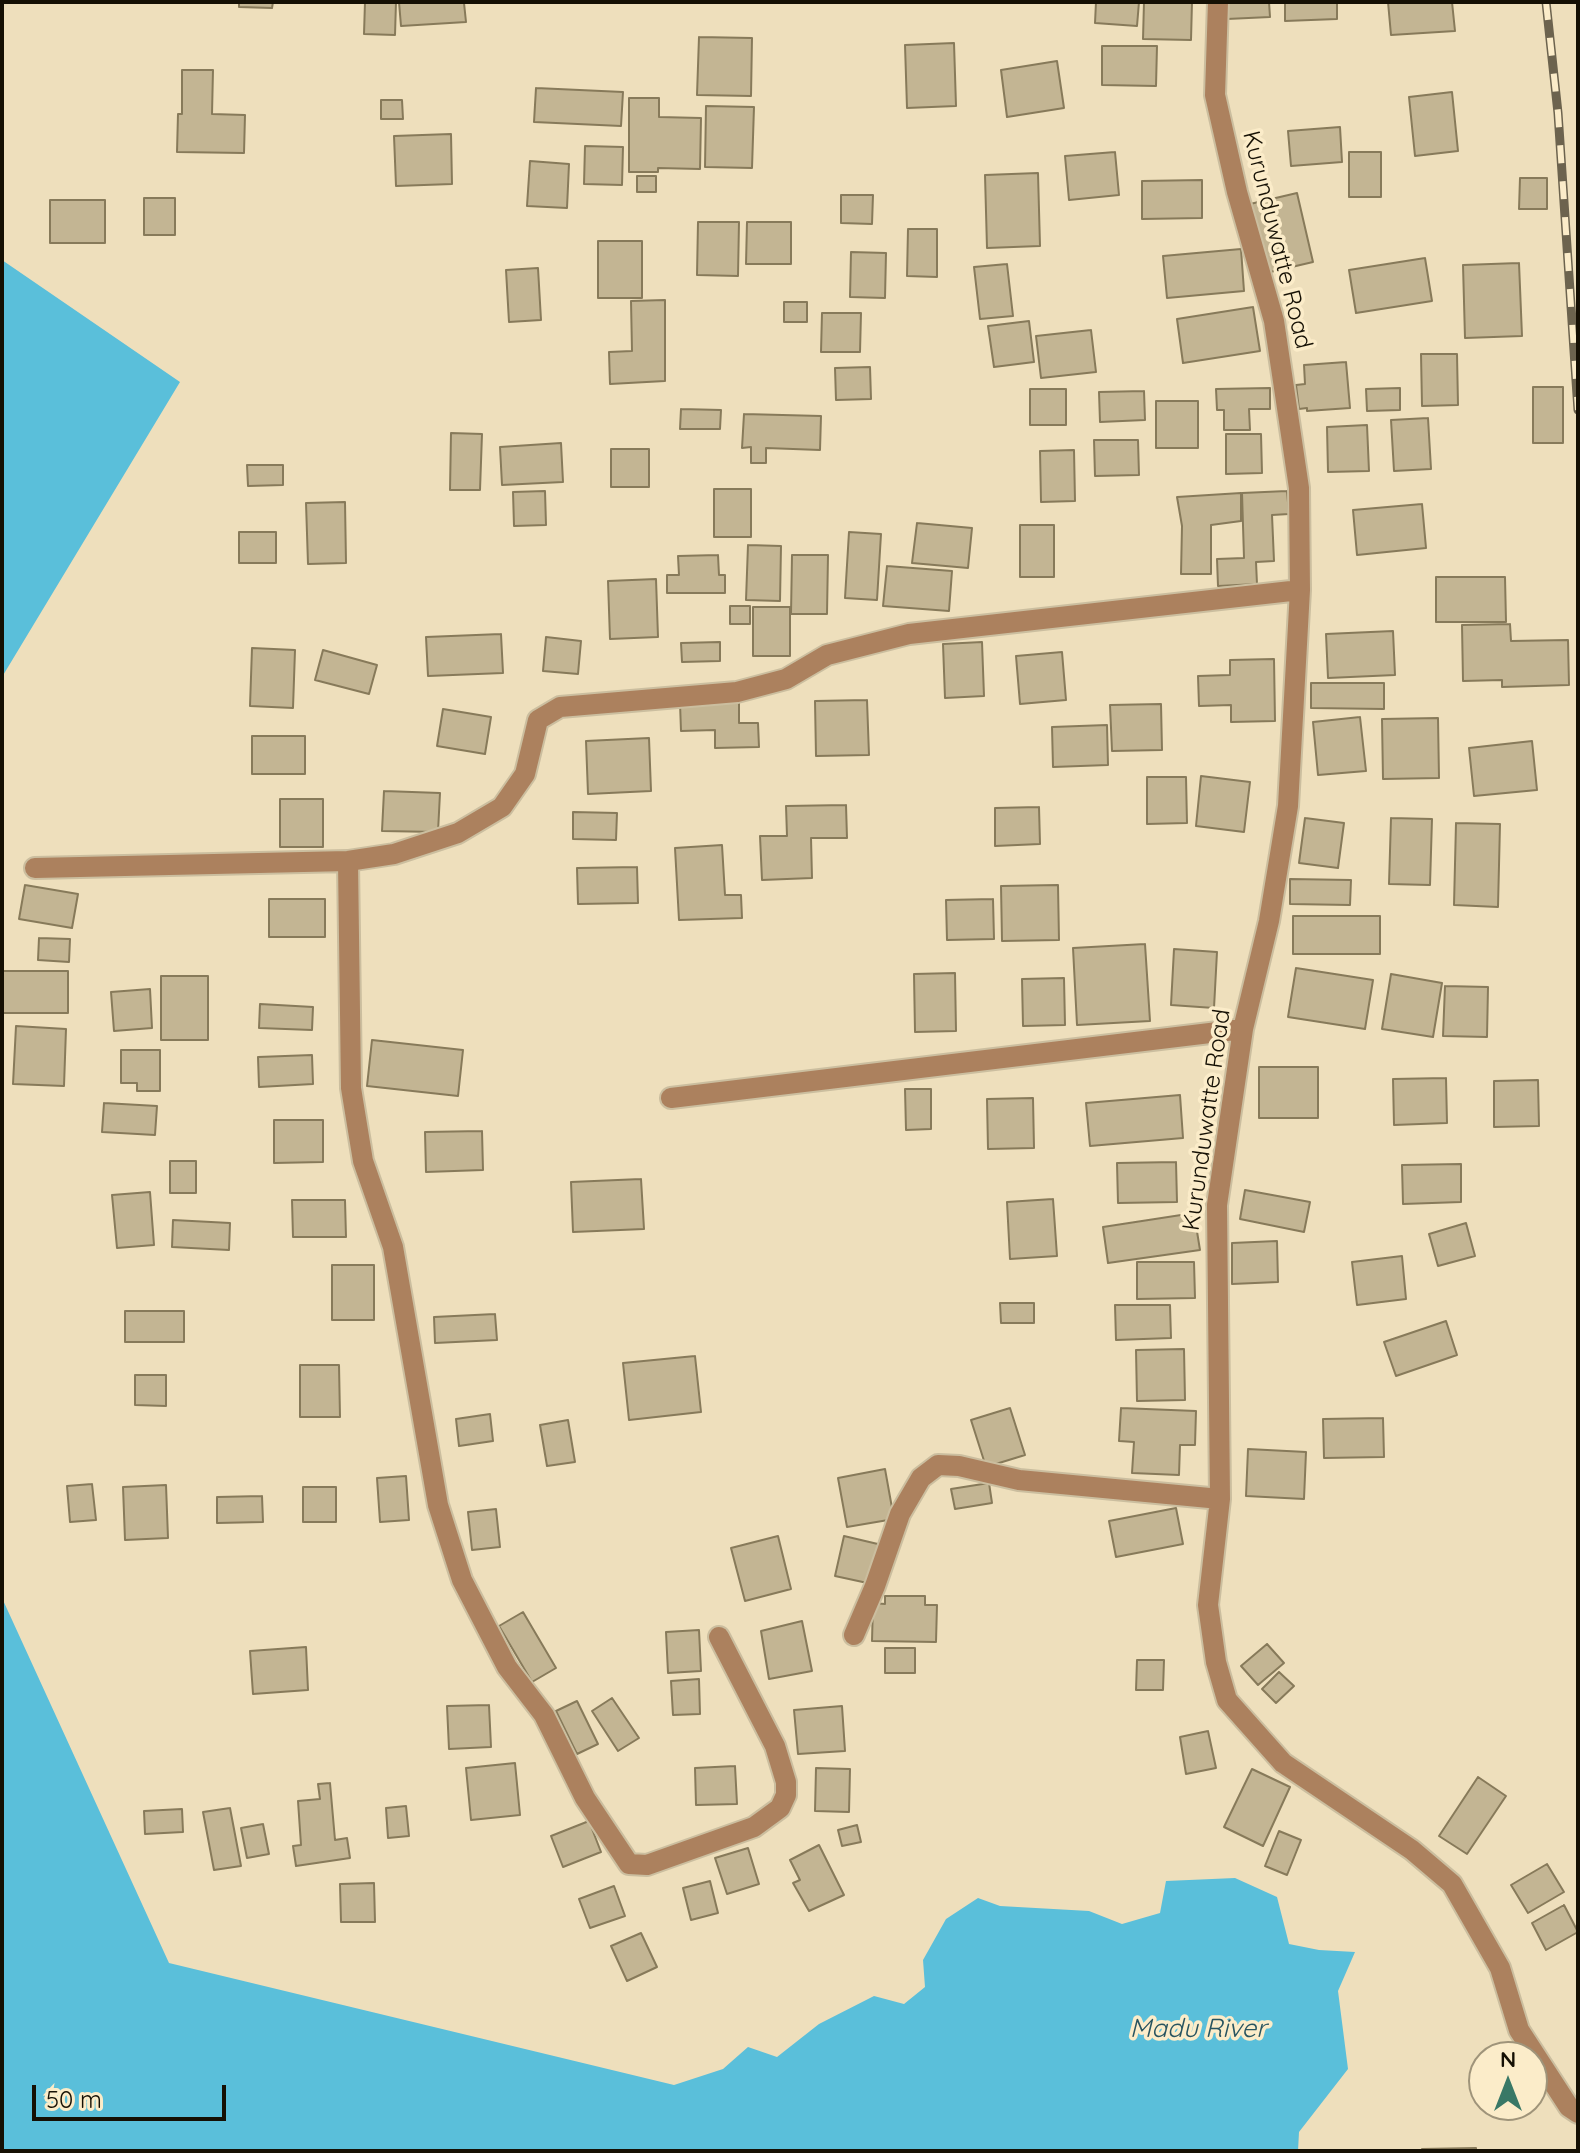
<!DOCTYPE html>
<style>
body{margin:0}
#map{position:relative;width:1580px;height:2153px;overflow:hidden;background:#eedfbc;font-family:Quicksand,sans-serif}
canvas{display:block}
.frame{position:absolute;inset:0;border:4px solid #151004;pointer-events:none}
.north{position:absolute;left:1468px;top:2041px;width:80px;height:80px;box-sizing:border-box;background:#fbecc9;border:2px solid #9f947a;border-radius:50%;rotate:0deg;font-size:22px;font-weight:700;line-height:32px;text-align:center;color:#151004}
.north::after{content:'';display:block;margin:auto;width:28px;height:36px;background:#397866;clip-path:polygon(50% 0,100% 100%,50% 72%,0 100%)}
.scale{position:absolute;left:32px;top:2085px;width:194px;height:36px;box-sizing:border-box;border:4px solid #151004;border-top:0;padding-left:10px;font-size:24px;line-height:28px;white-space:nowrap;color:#151004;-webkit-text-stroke:6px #fbecc9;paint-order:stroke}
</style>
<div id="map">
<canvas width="1580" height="2153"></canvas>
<div class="frame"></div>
<div class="north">N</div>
<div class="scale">50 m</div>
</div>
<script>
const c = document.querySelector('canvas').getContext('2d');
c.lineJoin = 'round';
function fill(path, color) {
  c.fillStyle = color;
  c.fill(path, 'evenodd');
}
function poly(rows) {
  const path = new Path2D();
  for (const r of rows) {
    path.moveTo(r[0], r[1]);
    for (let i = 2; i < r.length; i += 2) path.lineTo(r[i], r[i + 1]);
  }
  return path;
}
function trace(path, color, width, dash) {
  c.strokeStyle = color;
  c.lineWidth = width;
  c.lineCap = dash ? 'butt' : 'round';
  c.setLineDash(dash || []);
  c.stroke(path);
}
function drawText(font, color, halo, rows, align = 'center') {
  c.font = font + ' Quicksand,sans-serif';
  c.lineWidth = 7;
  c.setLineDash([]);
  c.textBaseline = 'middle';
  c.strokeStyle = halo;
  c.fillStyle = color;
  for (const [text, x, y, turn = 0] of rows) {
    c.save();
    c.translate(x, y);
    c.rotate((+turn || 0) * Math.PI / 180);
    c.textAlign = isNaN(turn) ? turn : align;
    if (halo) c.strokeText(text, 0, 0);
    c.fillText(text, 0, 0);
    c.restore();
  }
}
const water = poly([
 [2,260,180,382,2,677],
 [2,1598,169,1963,674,2085,723,2069,748,2047,777,2057,819,2024,874,1996,904,2004,925,1987,923,1960,946,1919,978,1898,1000,1906,1089,1911,1122,1924,1160,1913,1166,1881,1235,1878,1277,1897,1289,1944,1319,1950,1355,1952,1338,1991,1348,2069,1299,2132,1298,2151,2,2151]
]);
const building = poly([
 [239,2,273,2,272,8,239,7,239,2],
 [365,2,396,2,395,35,364,34,365,2],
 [399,2,480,2,464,3,466,22,401,26,399,2],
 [1096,2,1139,2,1137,26,1095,23,1096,2],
 [1144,2,1192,2,1191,40,1143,39,1144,2],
 [1226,2,1269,2,1270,17,1227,19,1226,2],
 [1285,2,1337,2,1337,19,1285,21,1285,2],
 [1388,2,1452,2,1455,31,1391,35,1388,2],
 [699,37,752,38,751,96,697,95,699,37],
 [954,43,956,106,907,108,905,45,954,43],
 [1102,46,1157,46,1156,86,1102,85,1102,46],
 [1057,61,1064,108,1007,117,1001,70,1057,61],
 [182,70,213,70,212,114,245,115,244,153,177,152,178,114,182,114,182,70],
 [536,88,623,92,621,126,534,122,536,88],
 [1452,92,1458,151,1415,156,1409,97,1452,92],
 [629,98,659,98,659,117,701,118,700,169,658,168,658,172,629,172,629,98],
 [381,100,402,100,403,119,381,119,381,100],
 [706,106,754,107,752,168,705,167,706,106],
 [1340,127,1342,162,1291,166,1288,131,1340,127],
 [451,134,452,184,396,186,394,136,451,134],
 [585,146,623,147,622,185,584,184,585,146],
 [1115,152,1119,195,1069,200,1065,156,1115,152],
 [1349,152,1381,152,1381,197,1349,197,1349,152],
 [530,161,569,164,567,208,527,206,530,161],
 [1038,173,1040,246,987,248,985,175,1038,173],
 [637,176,656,176,656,192,637,192,637,176],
 [1520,178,1547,178,1547,209,1519,209,1520,178],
 [1202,180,1202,218,1142,219,1142,181,1202,180],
 [1297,193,1313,262,1266,273,1250,204,1297,193],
 [841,195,873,195,872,224,841,223,841,195],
 [144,198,175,198,175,235,144,235,144,198],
 [50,200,105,200,105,243,50,243,50,200],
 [698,222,739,222,738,276,697,275,698,222],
 [747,222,791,222,791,264,746,264,747,222],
 [908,229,937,229,937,277,907,276,908,229],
 [598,241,642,241,642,298,598,298,598,241],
 [1241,249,1244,291,1167,298,1163,256,1241,249],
 [851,252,886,253,885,298,850,297,851,252],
 [1425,258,1432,301,1356,313,1349,270,1425,258],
 [1519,263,1522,336,1465,338,1463,265,1519,263],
 [1007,264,1013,316,980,319,974,267,1007,264],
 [538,268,541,320,509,322,506,270,538,268],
 [665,300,665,381,610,384,609,352,632,351,631,301,665,300],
 [784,302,807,302,807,322,784,322,784,302],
 [1253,307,1260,351,1183,363,1177,319,1253,307],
 [822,313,861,313,860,352,821,352,822,313],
 [1029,321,1034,362,994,367,988,326,1029,321],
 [1091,330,1096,372,1041,378,1036,336,1091,330],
 [1421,354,1457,354,1458,405,1422,406,1421,354],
 [1346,362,1350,408,1307,411,1307,408,1299,409,1296,385,1305,384,1304,365,1346,362],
 [870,367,871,399,836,400,835,368,870,367],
 [1533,387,1563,387,1563,443,1533,443,1533,387],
 [1270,388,1270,409,1249,409,1250,430,1224,430,1224,410,1217,410,1216,389,1270,388],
 [1400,388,1400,410,1367,411,1366,389,1400,388],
 [1030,389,1066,389,1066,425,1030,425,1030,389],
 [1144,391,1145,420,1100,422,1099,392,1144,391],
 [1156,401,1198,401,1198,448,1156,448,1156,401],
 [681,409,721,410,720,429,680,429,681,409],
 [744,414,821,416,820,450,766,448,766,463,751,463,751,447,742,448,744,414],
 [1428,418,1431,469,1394,471,1391,420,1428,418],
 [1367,425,1369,471,1328,472,1327,427,1367,425],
 [451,433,482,434,480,490,450,490,451,433],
 [1226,434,1261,434,1262,473,1226,474,1226,434],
 [1094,440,1138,440,1139,475,1095,476,1094,440],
 [561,443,563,482,502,485,500,447,561,443],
 [611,449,649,449,649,487,611,487,611,449],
 [1074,450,1075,501,1041,502,1040,451,1074,450],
 [247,465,283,465,283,485,248,486,247,465],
 [714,489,751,489,751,537,714,537,714,489],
 [545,491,546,525,514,526,513,492,545,491],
 [1287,491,1289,514,1272,515,1274,561,1256,562,1257,584,1218,586,1217,559,1244,558,1242,493,1287,491],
 [1241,493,1241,521,1211,525,1211,574,1181,574,1182,526,1177,497,1241,493],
 [345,502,346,563,308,564,306,503,345,502],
 [1422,504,1426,548,1357,555,1353,510,1422,504],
 [917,523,972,528,968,568,912,563,917,523],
 [1020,525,1054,525,1054,577,1020,577,1020,525],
 [239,532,276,532,276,563,239,563,239,532],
 [849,532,881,534,877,600,845,598,849,532],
 [748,545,781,546,780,601,746,600,748,545],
 [718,555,719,575,725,575,725,593,667,593,667,575,679,575,678,556,718,555],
 [792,555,828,555,827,614,791,614,792,555],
 [887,566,952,571,949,611,883,606,887,566],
 [1436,577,1505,577,1506,622,1436,622,1436,577],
 [656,579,658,637,610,639,608,581,656,579],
 [730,606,750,606,750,624,730,624,730,606],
 [753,607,790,607,790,656,753,656,753,607],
 [1510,624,1511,641,1568,640,1569,685,1502,687,1502,680,1463,681,1462,625,1510,624],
 [1393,631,1395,675,1328,678,1326,634,1393,631],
 [501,634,503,673,428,676,426,637,501,634],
 [546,637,581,641,578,674,543,671,546,637],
 [720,642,720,661,682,662,681,643,720,642],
 [982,642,984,696,945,698,943,644,982,642],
 [252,648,295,650,293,708,250,706,252,648],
 [323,650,377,665,369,694,315,680,323,650],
 [1062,652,1066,700,1020,704,1016,656,1062,652],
 [1274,659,1275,721,1231,722,1231,705,1199,706,1198,676,1230,675,1230,660,1274,659],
 [1311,683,1384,683,1384,709,1311,708,1311,683],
 [867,700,869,755,816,756,815,701,867,700],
 [739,701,739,723,758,723,759,747,715,748,715,730,681,731,680,703,739,701],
 [1161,704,1162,750,1112,751,1110,705,1161,704],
 [443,709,491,717,485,754,437,746,443,709],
 [1360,717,1366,771,1318,775,1313,722,1360,717],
 [1438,718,1439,778,1383,779,1382,719,1438,718],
 [1107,725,1108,765,1053,767,1052,727,1107,725],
 [252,736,305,736,305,774,252,774,252,736],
 [649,738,651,791,588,794,586,741,649,738],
 [1532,741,1537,790,1474,796,1469,748,1532,741],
 [1201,776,1250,782,1244,832,1196,826,1201,776],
 [1147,777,1186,777,1187,823,1147,824,1147,777],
 [384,791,440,793,438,832,382,831,384,791],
 [280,799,323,799,323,847,280,847,280,799],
 [846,805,847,838,811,838,812,878,762,880,760,836,787,836,786,806,846,805],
 [1039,807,1040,844,995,846,995,808,1039,807],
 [573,812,617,813,616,840,573,839,573,812],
 [1305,818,1344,823,1338,868,1299,863,1305,818],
 [1391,818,1432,819,1430,885,1389,884,1391,818],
 [1456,823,1500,824,1498,907,1454,905,1456,823],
 [722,845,725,895,741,895,742,918,679,920,675,848,722,845],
 [637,867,638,903,578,904,577,868,637,867],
 [1290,879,1351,880,1350,905,1290,904,1290,879],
 [25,885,78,894,72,928,19,919,25,885],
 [1058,885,1059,940,1002,941,1001,886,1058,885],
 [269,899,325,899,325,937,269,937,269,899],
 [993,899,994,939,947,940,946,900,993,899],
 [1293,916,1380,916,1380,954,1293,954,1293,916],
 [39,938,70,939,69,962,38,960,39,938],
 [1145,944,1150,1021,1077,1025,1073,948,1145,944],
 [1174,949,1217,952,1214,1008,1171,1005,1174,949],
 [1296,968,1373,980,1365,1029,1288,1017,1296,968],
 [2,971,68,971,68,1013,2,1013,2,971],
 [955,973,956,1031,915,1032,914,974,955,973],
 [1391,974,1442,983,1433,1037,1382,1029,1391,974],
 [161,976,208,976,208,1040,161,1040,161,976],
 [1064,978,1065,1025,1023,1026,1022,979,1064,978],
 [1445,986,1488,987,1487,1037,1443,1036,1445,986],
 [150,989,152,1028,114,1031,111,992,150,989],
 [260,1004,313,1007,312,1030,259,1028,260,1004],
 [16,1026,66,1029,64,1086,13,1084,16,1026],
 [372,1040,463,1050,458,1096,367,1086,372,1040],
 [121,1050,160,1050,160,1091,137,1091,137,1083,121,1083,121,1050],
 [312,1055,313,1084,259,1087,258,1057,312,1055],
 [1259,1067,1318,1067,1318,1118,1259,1118,1259,1067],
 [1446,1078,1447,1123,1394,1125,1393,1079,1446,1078],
 [1538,1080,1539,1126,1494,1127,1494,1081,1538,1080],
 [905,1089,931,1089,931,1129,906,1130,905,1089],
 [1180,1095,1183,1138,1090,1146,1086,1103,1180,1095],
 [1033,1098,1034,1148,988,1149,987,1099,1033,1098],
 [104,1103,157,1106,155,1135,102,1132,104,1103],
 [274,1120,323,1120,323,1162,274,1163,274,1120],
 [482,1131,483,1170,426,1172,425,1132,482,1131],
 [170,1161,196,1161,196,1193,170,1193,170,1161],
 [1176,1162,1177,1202,1118,1203,1117,1163,1176,1162],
 [1461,1164,1461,1202,1403,1204,1402,1165,1461,1164],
 [641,1179,644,1229,573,1232,571,1182,641,1179],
 [1245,1190,1310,1202,1304,1232,1240,1219,1245,1190],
 [150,1192,154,1245,117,1248,112,1195,150,1192],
 [1053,1199,1057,1256,1010,1259,1007,1202,1053,1199],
 [292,1200,345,1200,346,1237,293,1237,292,1200],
 [1194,1213,1200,1250,1108,1263,1103,1227,1194,1213],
 [173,1220,230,1223,229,1250,172,1247,173,1220],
 [1466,1223,1475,1256,1438,1266,1429,1234,1466,1223],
 [1277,1241,1278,1282,1232,1284,1232,1243,1277,1241],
 [1402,1256,1406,1299,1357,1305,1352,1262,1402,1256],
 [1137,1262,1194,1262,1195,1298,1137,1299,1137,1262],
 [332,1265,374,1265,374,1320,332,1320,332,1265],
 [1000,1303,1034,1303,1034,1323,1001,1323,1000,1303],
 [1115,1305,1170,1305,1171,1338,1116,1340,1115,1305],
 [125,1311,184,1311,184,1342,125,1342,125,1311],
 [495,1314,497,1340,435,1343,434,1317,495,1314],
 [1446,1321,1457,1355,1396,1376,1384,1342,1446,1321],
 [1184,1349,1185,1400,1137,1401,1136,1350,1184,1349],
 [695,1356,701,1412,629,1420,623,1363,695,1356],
 [300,1365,339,1365,340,1417,300,1417,300,1365],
 [135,1375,166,1375,166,1406,135,1405,135,1375],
 [1010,1408,1025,1455,986,1467,971,1420,1010,1408],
 [1121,1408,1196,1411,1195,1445,1180,1445,1179,1475,1132,1473,1134,1442,1119,1441,1121,1408],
 [490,1414,493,1441,459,1446,456,1419,490,1414],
 [1383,1418,1384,1457,1324,1458,1323,1419,1383,1418],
 [568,1420,575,1462,547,1466,540,1425,568,1420],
 [1248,1449,1306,1452,1304,1499,1246,1496,1248,1449],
 [885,1469,894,1519,847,1527,838,1478,885,1469],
 [406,1476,409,1520,380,1522,377,1478,406,1476],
 [989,1483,992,1503,955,1509,951,1489,989,1483],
 [92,1484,96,1520,70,1522,67,1486,92,1484],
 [166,1485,168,1538,125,1540,123,1487,166,1485],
 [303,1487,336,1487,336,1522,303,1522,303,1487],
 [262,1496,263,1522,217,1523,217,1497,262,1496],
 [1176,1508,1183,1544,1116,1557,1109,1521,1176,1508],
 [496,1509,500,1547,472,1550,468,1512,496,1509],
 [778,1536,791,1589,745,1601,731,1548,778,1536],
 [844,1536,882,1545,872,1584,835,1576,844,1536],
 [885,1596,925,1596,925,1605,937,1605,936,1642,872,1641,873,1603,885,1604,885,1596],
 [523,1612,556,1668,532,1682,499,1626,523,1612],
 [802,1621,812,1671,769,1679,761,1631,802,1621],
 [699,1630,701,1671,668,1673,666,1632,699,1630],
 [1267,1644,1284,1663,1258,1685,1241,1666,1267,1644],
 [306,1647,308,1690,253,1694,250,1651,306,1647],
 [885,1648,915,1648,915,1673,885,1673,885,1648],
 [1137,1660,1164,1660,1163,1690,1136,1690,1137,1660],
 [1279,1672,1294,1686,1276,1703,1262,1689,1279,1672],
 [699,1679,700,1714,673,1715,671,1681,699,1679],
 [612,1698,639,1738,618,1751,592,1711,612,1698],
 [577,1701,598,1744,577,1754,556,1711,577,1701],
 [489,1705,491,1747,449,1749,447,1706,489,1705],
 [842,1706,845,1751,798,1754,794,1710,842,1706],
 [1208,1731,1216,1768,1186,1774,1180,1737,1208,1731],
 [515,1763,520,1815,471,1820,466,1768,515,1763],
 [735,1766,737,1804,696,1805,695,1768,735,1766],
 [816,1768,850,1769,849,1812,815,1811,816,1768],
 [1252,1769,1290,1787,1263,1846,1224,1827,1252,1769],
 [1478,1777,1506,1796,1467,1854,1439,1836,1478,1777],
 [330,1783,335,1840,347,1838,350,1858,296,1866,293,1846,301,1845,298,1801,320,1799,318,1784,330,1783],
 [406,1806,409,1836,388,1838,386,1808,406,1806],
 [230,1808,241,1866,214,1870,203,1812,230,1808],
 [182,1809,183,1832,145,1834,144,1811,182,1809],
 [589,1821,601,1852,563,1867,551,1836,589,1821],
 [263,1824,269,1854,247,1858,241,1828,263,1824],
 [857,1825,861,1842,842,1846,838,1830,857,1825],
 [1279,1831,1301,1840,1287,1875,1265,1866,1279,1831],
 [819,1845,844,1895,809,1911,793,1883,800,1880,790,1860,819,1845],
 [748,1848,759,1884,727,1894,715,1858,748,1848],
 [1547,1864,1564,1892,1528,1913,1511,1885,1547,1864],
 [710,1881,718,1913,691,1920,683,1888,710,1881],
 [374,1883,375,1922,341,1922,340,1884,374,1883],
 [614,1886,625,1916,590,1928,579,1899,614,1886],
 [1564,1905,1578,1932,1546,1950,1532,1923,1564,1905],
 [641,1933,657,1967,627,1981,611,1946,641,1933],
 [1476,2148,1476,2151,1422,2151,1422,2149,1476,2148]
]);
const minor = poly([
 [1218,2,1215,95,1237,192,1274,321,1299,488,1300,590,1288,806,1269,921,1243,1029,1217,1205,1220,1499,1208,1605,1216,1662,1227,1700,1283,1763,1412,1850,1452,1884,1500,1968,1519,2030,1569,2107,1578,2113],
 [348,861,351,1088,363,1161,393,1247,438,1505,462,1580,507,1667,544,1715,585,1798,629,1864,647,1865,754,1827,780,1808,786,1795,786,1782,775,1746,719,1637],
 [35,868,348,861,394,854,458,833,502,807,525,774,538,720,560,707,737,692,786,679,827,655,909,634,1300,590],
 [671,1098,1243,1029],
 [854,1635,875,1586,900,1514,921,1478,938,1465,959,1466,1019,1480,1220,1499]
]);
const rail = poly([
 [1546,2,1558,113,1578,410]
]);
const streetNames = [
 ["Kurunduwatte Road",1277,240,76],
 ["Kurunduwatte Road",1207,1120,-82]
];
const waterNames = [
 ["Madu River",1198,2029]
];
fill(water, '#5abfda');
fill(building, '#c3b593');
trace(building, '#877a5a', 2);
trace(minor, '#cbbe9f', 24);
trace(minor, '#ac815e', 20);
trace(rail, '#6c634e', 9);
trace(rail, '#fbecc9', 6, [18]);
drawText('24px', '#151004', '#fbecc9', streetNames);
drawText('italic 26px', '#285460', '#fbecc9', waterNames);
</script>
